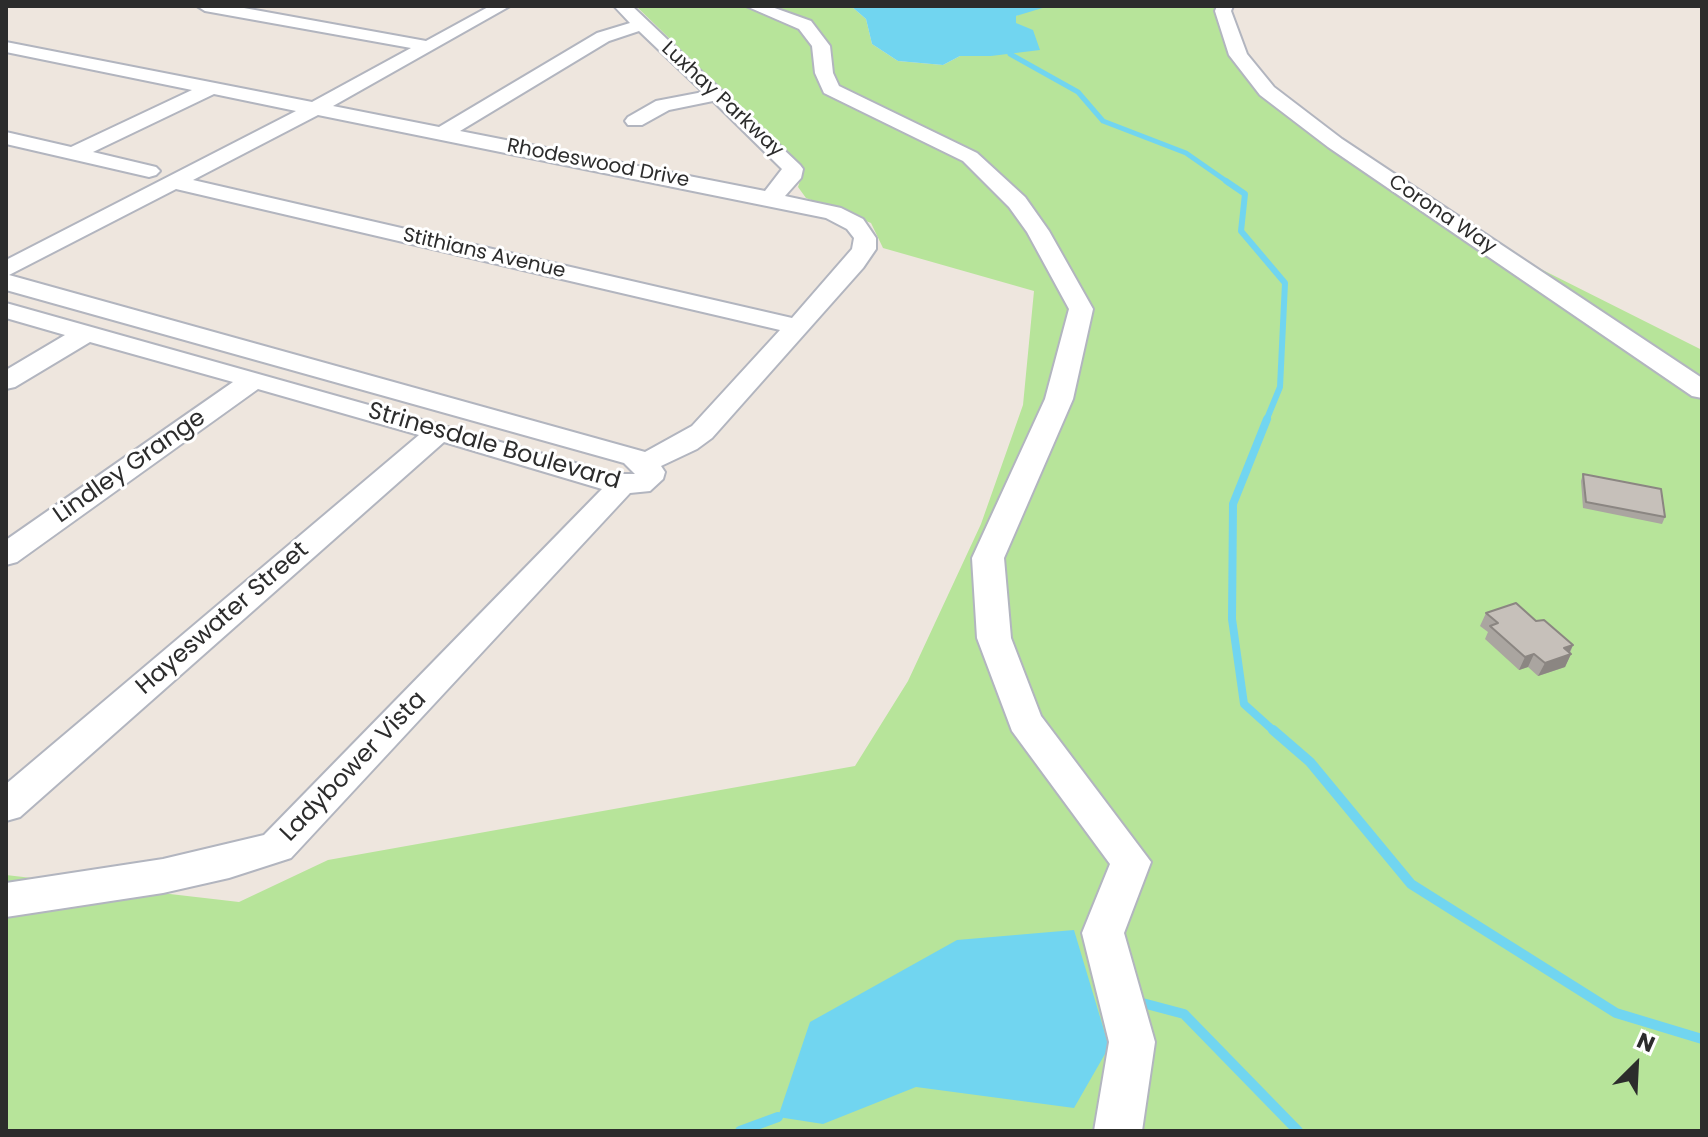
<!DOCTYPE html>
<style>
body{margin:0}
#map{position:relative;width:1708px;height:1137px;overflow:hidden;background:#eee6de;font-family:Poppins,sans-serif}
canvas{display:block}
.frame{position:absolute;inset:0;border:8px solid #2c2c2c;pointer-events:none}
.north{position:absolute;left:1596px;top:1025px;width:80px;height:80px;-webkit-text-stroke:6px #fff;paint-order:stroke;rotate:24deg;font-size:22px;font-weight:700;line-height:32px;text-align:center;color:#2c2c2c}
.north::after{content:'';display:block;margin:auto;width:28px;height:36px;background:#2c2c2c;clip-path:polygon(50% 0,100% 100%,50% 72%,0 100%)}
</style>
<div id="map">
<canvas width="1708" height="1137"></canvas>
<div class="frame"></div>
<div class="north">N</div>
</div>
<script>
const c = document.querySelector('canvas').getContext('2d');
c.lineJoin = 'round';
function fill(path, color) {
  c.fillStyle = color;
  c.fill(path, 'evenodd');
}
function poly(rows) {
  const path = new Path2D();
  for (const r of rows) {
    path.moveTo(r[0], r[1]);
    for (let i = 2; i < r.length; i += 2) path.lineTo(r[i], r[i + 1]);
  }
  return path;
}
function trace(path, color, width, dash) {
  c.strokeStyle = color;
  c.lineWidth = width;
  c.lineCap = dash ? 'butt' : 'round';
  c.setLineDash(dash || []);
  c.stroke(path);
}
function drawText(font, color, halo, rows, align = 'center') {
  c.font = font + ' Poppins,sans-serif';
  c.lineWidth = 6;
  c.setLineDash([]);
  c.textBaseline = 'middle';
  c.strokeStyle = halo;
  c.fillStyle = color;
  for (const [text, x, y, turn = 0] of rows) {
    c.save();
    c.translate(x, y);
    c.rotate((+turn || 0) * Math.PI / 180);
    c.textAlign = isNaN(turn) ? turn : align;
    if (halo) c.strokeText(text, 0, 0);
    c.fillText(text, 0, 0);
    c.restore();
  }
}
const green = poly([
 [636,6,851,6,866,19,872,44,898,61,943,65,960,56,991,56,1016,23,1016,16,1028,10,1049,6,1217,6,1215,10,1230,57,1266,96,1491,244,1702,350,1702,1131,6,1131,6,875,239,902,328,860,855,766,908,681,981,524,1023,405,1034,291,883,248,871,223,806,198,798,187,804,169]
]);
const water = poly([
 [851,6,1049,6,1016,16,1016,23,1033,30,1040,50,991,56,960,56,943,65,898,61,872,44,866,19],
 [1074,930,1109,1047,1074,1108,916,1087,823,1124,778,1117,810,1022,957,940]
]);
const streamFar3 = poly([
 [1010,54,1078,92,1103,121,1186,153,1229,183]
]);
const streamFar2 = poly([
 [1226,181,1245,194,1241,231,1285,283,1280,387,1266,421]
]);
const streamFar1 = poly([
 [1267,419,1233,504,1232,619,1244,704,1275,732]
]);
const stream = poly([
 [1273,730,1310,762,1411,884,1616,1013,1702,1039],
 [1135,1001,1184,1014,1298,1131],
 [740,1131,778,1117]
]);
const minor = poly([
 [197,6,233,6,426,41,490,6,510,6,333,106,439,127,597,33,630,23,614,6,632,6,800,165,803,169,801,178,785,196,841,208,863,219,876,238,876,249,863,268,712,438,697,449,661,466,665,472,663,479,650,491,630,493,291,858,229,878,163,893,6,917,6,883,163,859,264,835,602,489,444,442,20,817,6,821,6,784,419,435,258,389,17,562,6,565,6,540,233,382,90,342,15,387,6,389,6,370,65,335,6,318,6,303,614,474,635,474,624,463,6,290,6,260,296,111,214,94,93,152,156,167,160,171,156,175,149,177,6,144,6,132,71,147,192,90,6,52,6,42,312,102,411,48,205,11,197,6],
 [639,31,703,92,656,101,628,117,625,121,628,125,642,125,669,110,713,101,782,169,765,191,460,131,609,41,639,31],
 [318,115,826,218,847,229,854,238,852,249,792,318,193,180,318,115],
 [176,189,780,330,692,426,645,452,9,275,176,189],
 [746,6,769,6,811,21,830,46,833,73,839,86,977,153,1025,197,1049,231,1093,309,1073,399,1004,558,1011,638,1041,716,1151,862,1124,933,1155,1042,1142,1131,1094,1131,1109,1042,1082,933,1110,864,1012,731,977,638,972,558,1045,399,1069,309,1027,232,1009,207,963,161,824,93,815,73,812,46,799,29,746,6],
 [1217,6,1233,6,1231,11,1247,54,1274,87,1342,139,1702,378,1702,398,1692,396,1328,147,1260,95,1229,55,1215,11,1217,6]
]);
const wall = poly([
 [1583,474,1665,517,1662,524,1583,508,1581,481],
 [1486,613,1536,621,1573,645,1570,653,1571,654,1565,667,1538,676,1528,667,1519,670,1485,639,1488,632,1480,626]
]);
const shadedWall = poly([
 [1573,645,1568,655,1571,654,1565,667,1538,676,1545,663,1564,648],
 [1534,654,1528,667,1519,670,1525,657]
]);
const building = poly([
 [1583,474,1661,489,1665,517,1586,502,1583,474],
 [1516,603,1536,621,1544,620,1573,645,1564,648,1571,654,1545,663,1534,654,1525,657,1490,626,1498,623,1486,613,1516,603]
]);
const farStreetnames = [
 ["Luxhay Parkway",722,100,43],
 ["Rhodeswood Drive",598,164,11],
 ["Corona Way",1442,215,34],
 ["Stithians Avenue",484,254,13]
];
const streetNames = [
 ["Strinesdale Boulevard",494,447,16],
 ["Lindley Grange",130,467,-35],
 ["Hayeswater Street",223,619,-41],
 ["Ladybower Vista",354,767,-46]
];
fill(green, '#b7e49a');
fill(water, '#71d5f0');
trace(streamFar3, '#71d5f0', 5);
trace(streamFar2, '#71d5f0', 6);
trace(streamFar1, '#71d5f0', 8);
trace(stream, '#71d5f0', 10);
trace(minor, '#b2b5bf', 4);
fill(minor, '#fff');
fill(wall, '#aaa5a0');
fill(shadedWall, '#8b8682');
fill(building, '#c6c0ba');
trace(building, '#8b8682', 2);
drawText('20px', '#2c2c2c', '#fff', farStreetnames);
drawText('24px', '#2c2c2c', '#fff', streetNames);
</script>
